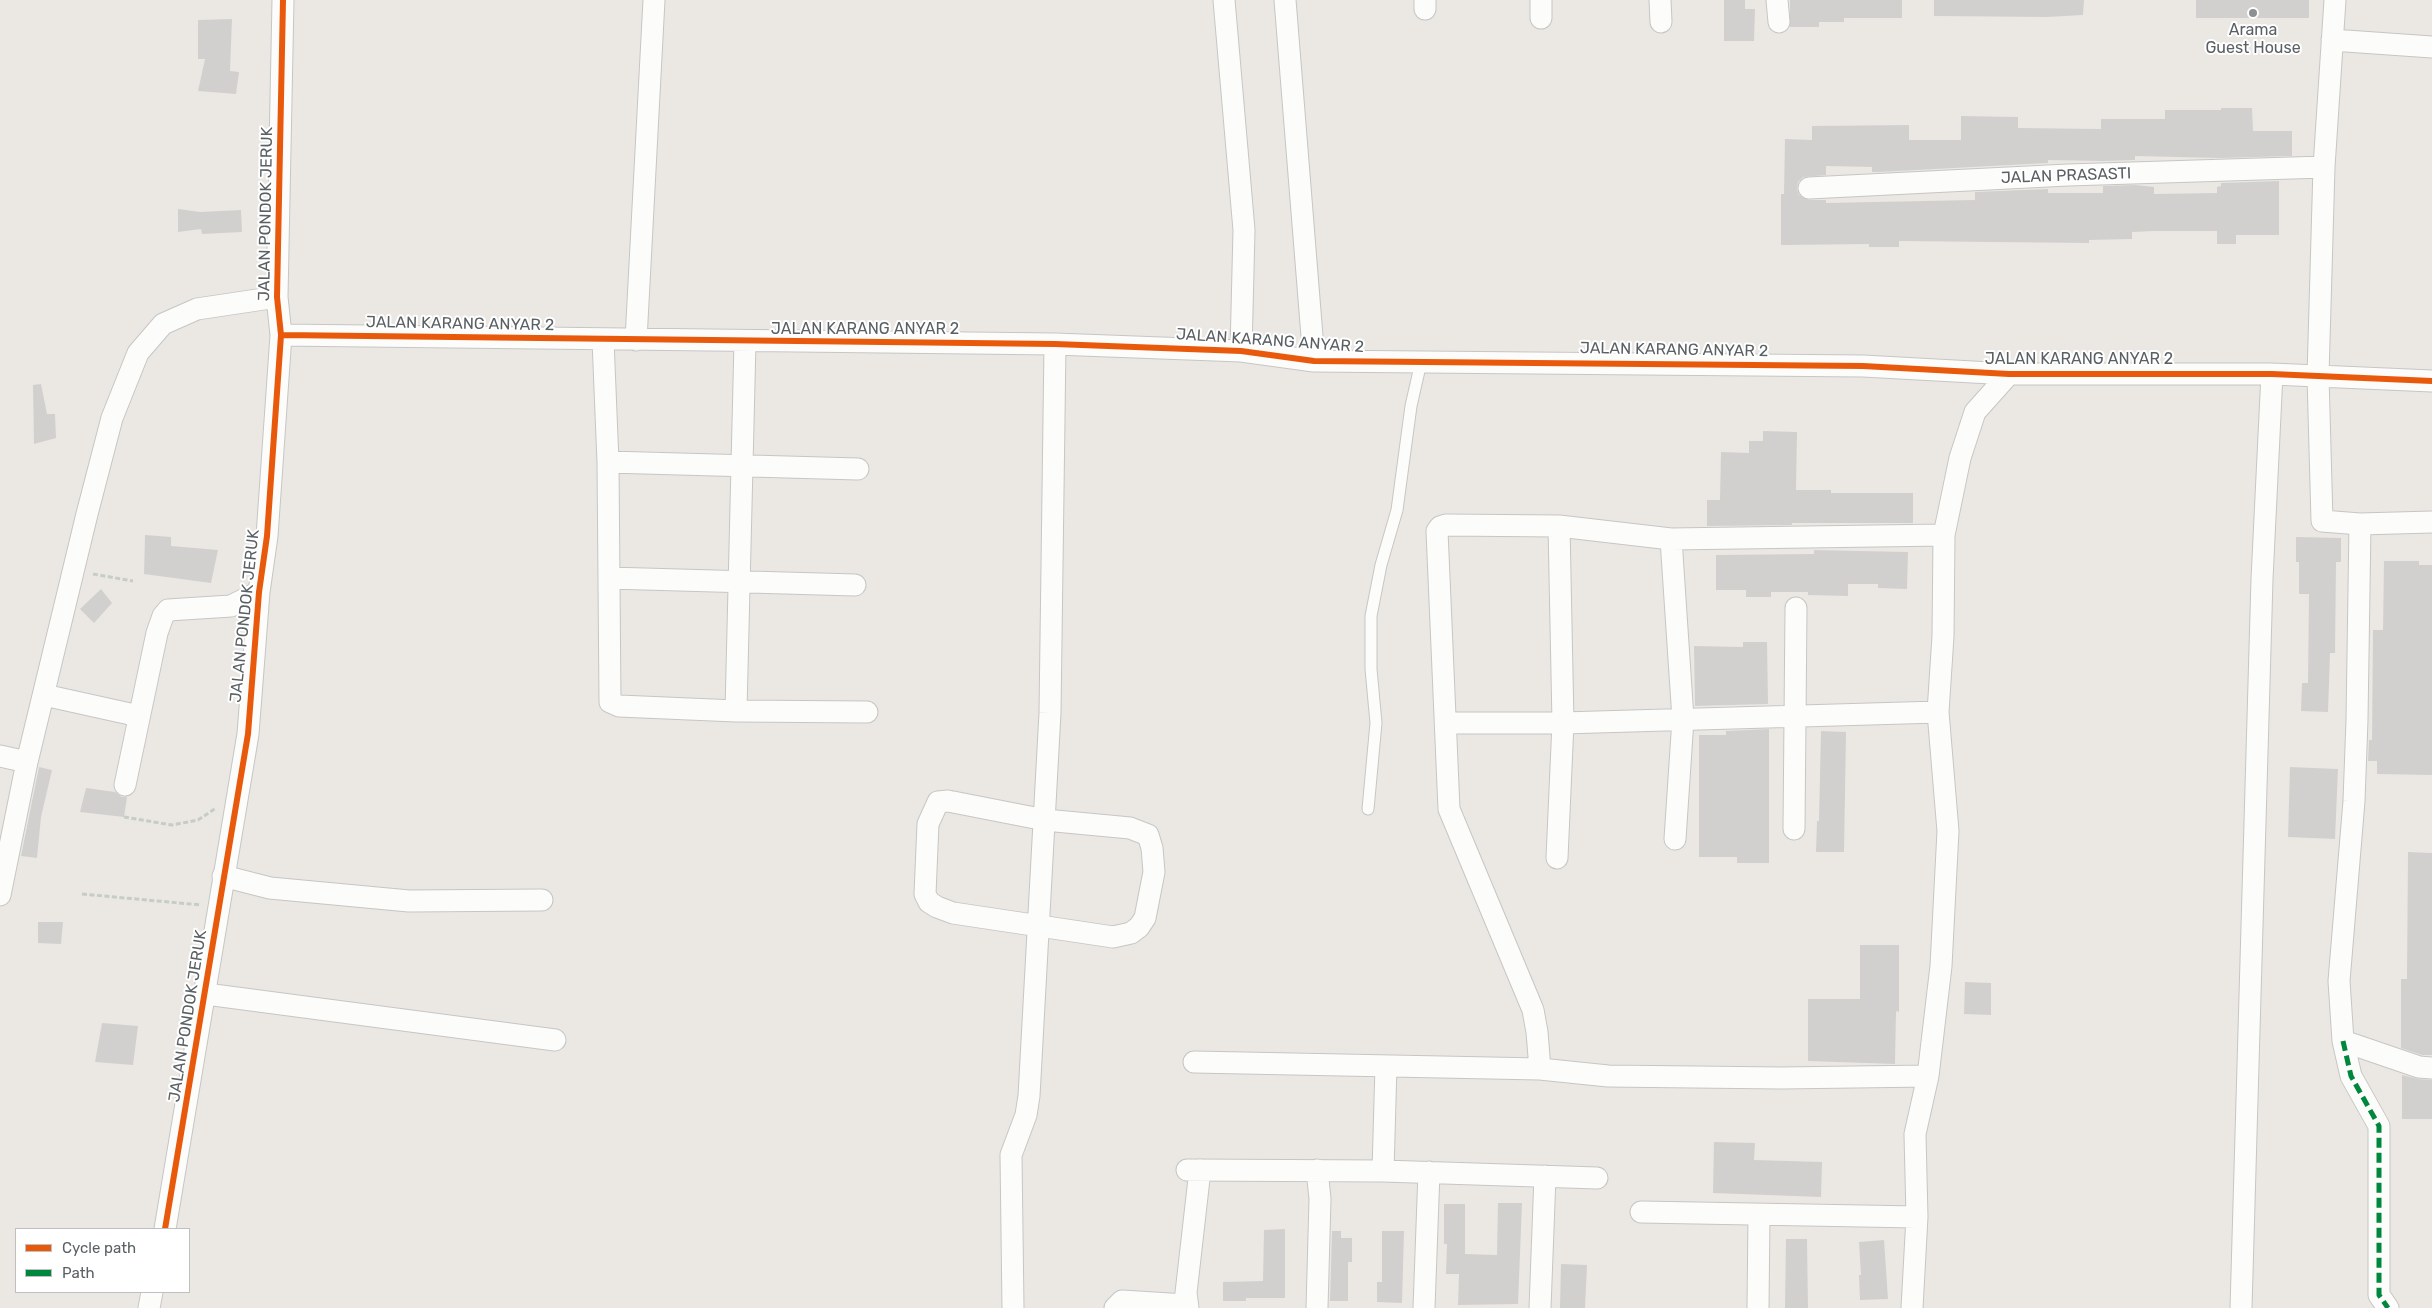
<!DOCTYPE html>
<style>
body{margin:0}
#map{position:relative;width:2432px;height:1308px;overflow:hidden;background:#ebe8e4;font-family:Rubik,sans-serif}
canvas{display:block}
.legend{position:absolute;left:15px;top:1228px;width:175px;height:65px;box-sizing:border-box;background:#fff;border:1px solid #bdbfc1;margin:0;padding:6px 9px;list-style:none;font-size:15px;color:#5a6063}
.legend li{display:flex;align-items:center;gap:10px;height:25px}
.legend b{width:25px;border:1px solid #bdbfc1}
</style>
<div id="map">
<canvas width="2432" height="1308"></canvas>
<ul class="legend">
<li><b style="height:6px;background:#e8590c"></b>Cycle path</li>
<li><b style="height:6px;background:#00873e"></b>Path</li>
</ul>
</div>
<script>
const c = document.querySelector('canvas').getContext('2d');
c.lineJoin = 'round';
function fill(path, color) {
  c.fillStyle = color;
  c.fill(path, 'evenodd');
}
function poly(rows) {
  const path = new Path2D();
  for (const r of rows) {
    path.moveTo(r[0], r[1]);
    for (let i = 2; i < r.length; i += 2) path.lineTo(r[i], r[i + 1]);
  }
  return path;
}
function trace(path, color, width, dash) {
  c.strokeStyle = color;
  c.lineWidth = width;
  c.lineCap = dash ? 'butt' : 'round';
  c.setLineDash(dash || []);
  c.stroke(path);
}
function drawText(font, color, halo, rows, align = 'center') {
  c.font = font + ' Rubik,sans-serif';
  c.lineWidth = 4;
  c.setLineDash([]);
  c.textBaseline = 'middle';
  c.strokeStyle = halo;
  c.fillStyle = color;
  for (const [text, x, y, turn = 0] of rows) {
    c.save();
    c.translate(x, y);
    c.rotate((+turn || 0) * Math.PI / 180);
    c.textAlign = isNaN(turn) ? turn : align;
    if (halo) c.strokeText(text, 0, 0);
    c.fillText(text, 0, 0);
    c.restore();
  }
}
const building = poly([
 [1724,0,1745,0,1745,9,1755,9,1754,41,1724,41],
 [1790,0,1902,0,1902,18,1844,18,1844,22,1819,22,1819,27,1790,27],
 [1934,0,2084,0,2083,15,2047,17,1934,16],
 [2196,0,2309,0,2309,18,2196,18],
 [232,19,230,71,239,72,236,94,198,91,205,59,198,59,198,20],
 [2221,108,2252,108,2253,131,2292,131,2292,156,2221,158,2135,156,2135,160,2103,161,2048,160,2048,163,1879,172,1872,172,1872,167,1826,166,1826,175,1803,177,1798,182,1797,189,1799,195,1809,200,1826,200,1826,203,1873,202,1975,200,1975,192,2048,189,2048,193,2103,193,2103,186,2135,185,2154,187,2154,194,2217,193,2217,187,2221,186,2221,183,2279,181,2279,235,2236,235,2236,244,2217,244,2217,231,2154,231,2132,232,2132,239,2089,240,2089,243,1899,241,1899,247,1869,247,1869,244,1781,245,1781,194,1784,194,1785,139,1812,140,1812,126,1909,125,1909,140,1961,140,1961,116,2018,117,2018,128,2101,129,2101,119,2165,119,2165,110,2221,110],
 [178,209,200,212,241,210,242,232,202,234,201,229,178,232],
 [41,384,47,414,55,414,56,438,34,444,33,385],
 [1763,431,1797,432,1796,490,1831,490,1831,493,1913,493,1913,523,1792,523,1792,525,1707,526,1707,500,1720,500,1721,452,1749,453,1749,441,1763,441],
 [145,535,171,537,171,546,218,550,211,583,144,574],
 [2296,537,2341,538,2341,562,2336,562,2335,653,2330,653,2328,712,2301,711,2302,683,2308,683,2309,594,2299,594,2299,562,2296,562],
 [1814,550,1908,552,1907,589,1878,588,1878,584,1848,584,1848,596,1808,595,1808,592,1771,592,1771,597,1746,597,1746,590,1716,590,1716,555,1814,554],
 [2384,561,2419,561,2419,565,2432,565,2432,775,2377,774,2377,761,2368,761,2369,740,2372,740,2373,630,2383,630],
 [101,589,112,603,94,623,80,609],
 [1743,642,1767,642,1768,704,1695,706,1694,646,1743,647],
 [1769,729,1769,863,1737,863,1737,857,1699,857,1699,735,1726,735,1726,731],
 [1821,731,1846,732,1844,852,1816,852,1817,821,1819,821],
 [39,767,52,770,41,817,37,858,21,856],
 [2290,767,2338,769,2335,839,2288,837],
 [86,788,115,792,122,797,127,797,124,817,80,812],
 [2408,852,2432,853,2432,1055,2422,1055,2401,1048,2401,979,2407,979],
 [38,922,63,922,61,944,38,943],
 [1860,945,1899,945,1899,1012,1896,1011,1895,1064,1808,1061,1808,999,1860,999],
 [1965,982,1991,983,1991,1015,1964,1014],
 [102,1023,138,1026,133,1065,95,1062],
 [2402,1075,2418,1079,2432,1080,2432,1119,2402,1119],
 [1714,1142,1755,1143,1754,1160,1822,1162,1821,1197,1713,1193],
 [1498,1203,1522,1203,1518,1304,1458,1305,1459,1274,1446,1274,1447,1244,1444,1244,1444,1204,1465,1204,1465,1254,1497,1255],
 [1285,1229,1285,1298,1246,1298,1246,1301,1223,1301,1223,1282,1263,1281,1264,1230],
 [1332,1231,1341,1231,1341,1238,1352,1238,1352,1262,1348,1262,1348,1301,1330,1301],
 [1382,1231,1404,1231,1402,1303,1377,1302,1377,1282,1382,1282],
 [1786,1239,1807,1239,1808,1308,1785,1308],
 [1884,1240,1888,1299,1860,1300,1859,1275,1861,1275,1859,1242],
 [1561,1264,1587,1265,1585,1308,1560,1308]
]);
const path = poly([
 [93,574,133,581],
 [124,817,172,825,198,820,216,808],
 [82,894,201,905]
]);
const lane = poly([
 [1368,809,1376,723,1371,669,1371,616,1381,565,1397,510,1411,406,1421,362]
]);
const street = poly([
 [1224,0,1244,230,1241,351],
 [1285,0,1314,361],
 [1541,0,1541,18],
 [1660,0,1661,22],
 [1777,0,1779,22],
 [2335,0,2324,167,2318,376,2322,521,2360,524],
 [1425,9,1425,0],
 [2332,40,2432,47],
 [1809,188,2068,175,2324,167],
 [281,335,1055,344,1241,351,1314,361,1863,366,2009,374,2272,374,2432,381],
 [603,340,608,462,610,702,619,706,736,711,745,342],
 [636,340,654,0],
 [608,462,858,469],
 [1671,539,1683,719,1675,839],
 [609,578,855,585],
 [44,695,139,716],
 [736,711,867,712],
 [1446,723,1563,723,1938,712],
 [0,756,27,762],
 [125,785,157,633,163,616,168,610,231,606,259,592],
 [948,801,1045,820,1130,828,1148,835,1152,848,1154,872,1145,918,1139,927,1131,933,1113,937,953,913,937,907,929,902,925,894,928,824,938,802,948,801],
 [1794,829,1796,608],
 [1557,858,1563,723,1559,526],
 [223,876,270,888,409,901,542,900],
 [0,895,27,762,87,514,112,418,138,353,163,324,197,309,277,297],
 [206,994,555,1040],
 [2343,1041,2419,1067,2432,1068],
 [1194,1062,1540,1069,1608,1076,1781,1078,1928,1076],
 [1386,1066,1383,1171,1597,1178],
 [1540,1069,1537,1032,1533,1010,1449,809,1437,531,1440,527,1446,525,1559,526,1671,539,1944,535],
 [1187,1170,1383,1171],
 [1641,1212,1917,1217],
 [165,1229,248,734,259,592,267,536,281,335,277,297,283,0],
 [149,1308,152,1292],
 [1013,1308,1011,1155,1026,1115,1029,1096,1050,713,1055,344],
 [1115,1308,1122,1301,1186,1305],
 [1188,1308,1186,1293,1200,1170],
 [1317,1308,1320,1199,1317,1170],
 [1424,1308,1429,1172],
 [1540,1308,1545,1176],
 [1758,1308,1759,1215],
 [1912,1308,1917,1217,1915,1134,1928,1076,1941,966,1948,831,1938,712,1943,636,1944,535,1960,458,1975,412,2009,374],
 [2241,1308,2262,579,2272,374],
 [2388,1308,2379,1295,2379,1126,2351,1076,2343,1041,2339,981,2354,801,2357,720,2360,524,2432,522]
]);
const quiet = poly([
 [2343,1041,2351,1076,2379,1126,2379,1295,2388,1308]
]);
const cycleway = poly([
 [281,335,1055,344,1241,351,1314,361,1863,366,2009,374,2272,374,2432,381],
 [165,1229,248,734,259,592,267,536,281,335,277,297,283,0]
]);
const markers = [
 [2253,13,5,"#8d9090"]
];
const poiNames = [
 ["Arama",2253,30],
 ["Guest House",2253,48]
];
const streetNames = [
 ["JALAN PRASASTI",2066,176,-2],
 ["JALAN PONDOK JERUK",266,214,-89],
 ["JALAN KARANG ANYAR 2",460,324,1],
 ["JALAN KARANG ANYAR 2",865,329],
 ["JALAN KARANG ANYAR 2",1270,341,4],
 ["JALAN KARANG ANYAR 2",1674,350,1],
 ["JALAN KARANG ANYAR 2",2079,359],
 ["JALAN PONDOK JERUK",245,616,-84],
 ["JALAN PONDOK JERUK",188,1016,-81]
];
fill(building, '#d2d0ce');
trace(lane, '#c6c6c5', 13);
trace(street, '#c6c6c5', 23);
trace(path, '#c6cdc7', 3, [5, 2.5]);
trace(lane, '#fcfcfb', 11);
trace(street, '#fcfcfb', 21);
trace(quiet, '#00873e', 5, [10, 5]);
trace(cycleway, '#e8590c', 6);
for (const [x, y, r, color] of markers) {
  const dot = new Path2D();
  dot.arc(x, y, r, 0, 2 * Math.PI);
  c.fillStyle = color;
  c.fill(dot);
  trace(dot, '#fff', 2);
}
drawText('16px', '#5a6063', '#fff', poiNames);
drawText('16px', '#5a6063', '#fff', streetNames);
</script>
